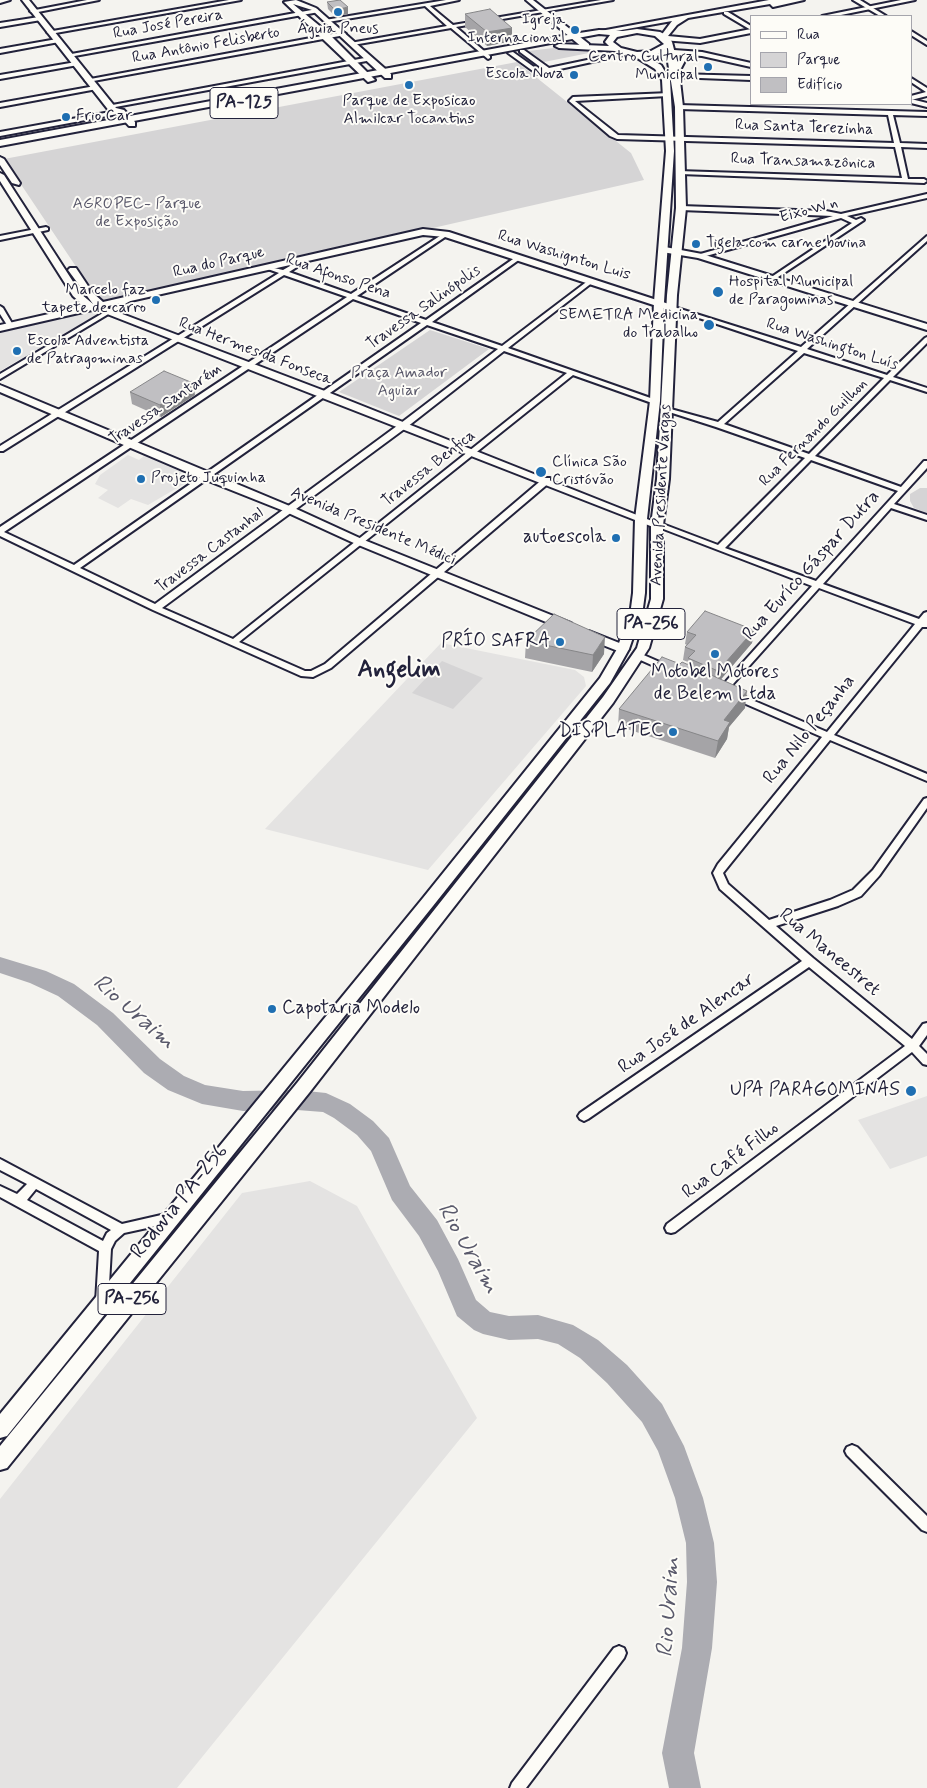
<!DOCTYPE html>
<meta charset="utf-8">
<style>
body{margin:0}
#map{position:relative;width:927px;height:1788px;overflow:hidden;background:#f4f3ef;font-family:Mynerve,sans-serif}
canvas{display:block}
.legend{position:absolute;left:750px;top:15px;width:162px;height:90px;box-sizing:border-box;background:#fdfcf7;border:1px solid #a5a5ac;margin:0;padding:6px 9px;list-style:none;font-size:15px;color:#22223b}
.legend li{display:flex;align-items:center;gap:10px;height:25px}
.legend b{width:25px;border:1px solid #a5a5ac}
</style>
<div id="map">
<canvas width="927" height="1788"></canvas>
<ul class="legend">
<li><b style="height:6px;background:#fdfcf7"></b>Rua</li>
<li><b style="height:14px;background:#d5d4d5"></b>Parque</li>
<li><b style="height:14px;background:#c0bfc2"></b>Edifício</li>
</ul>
</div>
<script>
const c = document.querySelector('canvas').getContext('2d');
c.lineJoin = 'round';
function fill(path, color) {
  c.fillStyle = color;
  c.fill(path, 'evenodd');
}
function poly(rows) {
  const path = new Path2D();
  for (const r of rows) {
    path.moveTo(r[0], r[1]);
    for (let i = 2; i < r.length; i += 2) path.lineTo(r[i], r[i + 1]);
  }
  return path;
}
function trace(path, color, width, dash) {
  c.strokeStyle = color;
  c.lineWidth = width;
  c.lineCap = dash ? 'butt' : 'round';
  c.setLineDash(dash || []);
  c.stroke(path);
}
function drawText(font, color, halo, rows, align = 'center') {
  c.font = font + ' Mynerve,sans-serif';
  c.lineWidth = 4;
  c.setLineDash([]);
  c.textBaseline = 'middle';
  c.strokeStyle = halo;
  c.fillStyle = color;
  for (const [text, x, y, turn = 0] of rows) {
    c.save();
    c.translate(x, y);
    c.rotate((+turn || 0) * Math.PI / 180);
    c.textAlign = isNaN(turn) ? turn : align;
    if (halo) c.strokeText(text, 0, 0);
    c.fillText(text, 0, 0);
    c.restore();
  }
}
const built = poly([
 [92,310,98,314,0,371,0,330],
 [128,455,139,460,144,456,184,473,179,477,189,481,148,505,131,499,118,508,98,498,108,490,95,484,100,475],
 [441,643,575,670,584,677,586,686,428,870,265,829],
 [927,1096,927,1156,890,1169,858,1120],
 [310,1181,357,1206,477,1418,177,1788,0,1788,0,1499,242,1193]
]);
const green = poly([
 [562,47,604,50,544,62,528,51],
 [517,62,631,153,644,180,103,303,99,301,4,159],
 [430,330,489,349,399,416,339,392],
 [920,488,927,488,927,513,914,508,910,501,910,494],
 [442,661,483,678,453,709,412,693]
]);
const river = poly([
 [0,957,46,971,74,984,113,1013,160,1059,184,1076,205,1085,243,1091,297,1090,326,1093,350,1104,373,1121,389,1138,410,1186,437,1220,458,1259,476,1300,490,1312,509,1316,538,1315,573,1325,598,1340,627,1365,662,1404,684,1446,703,1498,714,1543,717,1582,712,1648,694,1753,701,1788,669,1788,662,1753,682,1648,687,1582,686,1543,675,1498,658,1451,642,1422,607,1383,580,1358,558,1344,538,1339,509,1340,483,1334,474,1330,457,1316,438,1271,419,1236,392,1200,371,1151,357,1135,334,1118,323,1112,297,1110,243,1111,202,1104,168,1090,144,1073,97,1025,58,996,30,983,0,973,0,957]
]);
const street = poly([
 [0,0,10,0,0,3,0,0],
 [87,0,99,0,33,13,30,11,87,0],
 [229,0,241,0,50,34,47,32,229,0],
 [446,0,459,0,430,6,453,25,601,0,613,0,456,27,490,56,490,58,488,59,451,28,353,45,350,43,447,26,425,6,328,22,325,20,446,0],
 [853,0,860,0,886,16,880,16,853,0],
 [317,9,319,12,69,57,66,55,317,9],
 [724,12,728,12,751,26,751,30,724,14,724,12],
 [39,17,41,20,0,27,0,23,39,17],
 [911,31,927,41,927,45,911,35,911,31],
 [343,32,346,34,345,35,88,82,85,80,343,32],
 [57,39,60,41,59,42,0,53,0,49,57,39],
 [520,50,524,50,549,68,630,51,633,53,537,74,508,53,513,52,538,70,543,69,520,52,520,50],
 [370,57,373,59,372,60,110,108,107,106,370,57],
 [76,62,78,63,78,65,0,79,0,75,76,62],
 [676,74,751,76,751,80,674,77,674,75,676,74],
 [911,78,927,88,927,96,911,100,911,96,926,92,911,82,911,78],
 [95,86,98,88,97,89,0,107,0,103,95,86],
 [670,93,670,95,668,96,575,101,618,135,894,143,888,115,679,109,676,107,679,105,927,112,927,116,893,115,900,143,927,144,927,148,901,147,908,179,924,179,927,181,924,183,680,174,677,172,678,171,902,178,895,147,617,139,610,136,569,101,573,97,670,93],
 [121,110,123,111,123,113,0,136,0,132,121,110],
 [927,194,927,198,847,216,856,220,861,218,864,220,772,281,770,280,770,278,852,223,841,218,699,258,697,257,697,255,833,216,681,210,678,208,681,206,826,211,841,214,927,194],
 [46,227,48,228,48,230,0,240,0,236,46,227],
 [446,232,449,234,448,235,357,296,426,320,516,257,520,257,520,259,432,322,502,346,589,280,593,280,593,282,508,348,659,401,652,403,573,375,239,642,305,671,311,671,325,664,544,478,550,478,550,482,331,668,313,677,301,676,153,610,0,536,0,527,347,297,284,275,3,451,0,451,0,446,279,273,265,268,265,266,283,270,304,258,308,258,308,260,289,272,351,294,446,232],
 [353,299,421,323,74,565,4,532,353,299],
 [427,325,498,349,401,423,155,604,80,568,427,325],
 [504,351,567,373,233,639,162,608,407,427,504,351],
 [927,236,927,241,807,349,887,375,925,338,927,337,927,343,893,377,927,388,927,392,890,380,815,456,901,487,924,461,927,461,927,468,894,504,927,515,927,520,891,508,823,584,919,619,924,613,927,612,927,627,922,627,834,735,927,774,927,781,830,740,723,873,728,884,769,920,830,900,853,890,873,870,924,799,927,798,927,808,879,876,861,896,838,906,776,926,813,958,912,1039,923,1024,927,1023,927,1035,919,1046,927,1054,927,1065,923,1064,912,1052,675,1232,671,1233,667,1232,665,1228,667,1224,905,1046,809,967,588,1119,584,1121,580,1119,578,1116,580,1113,802,961,720,889,713,873,718,864,822,737,732,698,731,696,732,694,738,694,827,732,915,624,819,588,725,693,719,693,718,691,719,689,812,586,653,525,654,523,660,523,718,545,805,458,716,427,663,410,667,408,718,422,798,351,669,308,674,307,801,347,927,236],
 [804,353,884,378,809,454,724,424,804,353],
 [811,460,898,491,816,581,725,548,811,460],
 [130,297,135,298,0,379,0,374,130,297],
 [0,306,3,308,13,325,12,326,7,325,0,314,0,306],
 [639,653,671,667,672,669,671,671,665,671,636,658,635,656,636,654,639,653],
 [0,1159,122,1224,170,1213,174,1214,176,1218,174,1222,170,1223,124,1233,115,1241,111,1249,108,1302,106,1306,102,1307,98,1306,96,1302,99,1251,0,1197,0,1186,17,1194,27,1184,0,1170,0,1159],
 [36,1189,111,1230,107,1233,103,1241,27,1200,36,1189],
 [852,1445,857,1447,927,1516,927,1532,922,1530,847,1455,845,1451,847,1447,852,1445],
 [619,1646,624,1648,626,1653,624,1658,526,1788,510,1788,512,1783,614,1648,619,1646]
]);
const secondary = poly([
 [22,0,29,0,116,108,124,110,135,122,135,126,129,126,118,114,110,112,22,0],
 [296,0,316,8,391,74,391,78,385,78,312,10,293,4,327,32,375,80,368,82,284,2,296,0],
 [526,0,533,0,589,44,589,48,583,48,526,0],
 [769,0,804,0,773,7,770,4,688,18,677,25,668,36,700,39,751,29,751,33,700,43,662,40,660,37,672,21,599,34,595,32,769,0],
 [901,0,915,0,836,16,822,16,901,0],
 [660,49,702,52,751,63,751,67,702,56,657,53,656,51,660,49],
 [911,99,927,103,927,107,911,103,911,99],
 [0,157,4,159,20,183,19,185,12,183,0,165,0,157],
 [0,173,4,175,81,294,93,304,68,270,70,268,76,268,92,292,103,302,423,229,449,232,675,306,675,310,669,310,445,237,423,235,104,307,330,393,662,525,657,528,653,527,102,312,92,310,0,331,0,325,84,306,73,296,0,181,0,173],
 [665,247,702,254,927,324,927,330,698,258,662,252,661,250,665,247],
 [0,385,292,507,364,540,571,623,573,626,571,629,563,629,356,544,284,511,201,478,0,392,0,385],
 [589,631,627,646,629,649,623,653,585,638,583,635,585,632,589,631]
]);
const primary = poly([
 [637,29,660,32,668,36,672,42,677,61,682,51,689,53,679,72,683,107,686,208,677,295,669,479,663,525,663,599,649,648,613,703,309,1093,7,1468,0,1470,0,1446,297,1083,603,697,637,648,651,599,651,525,657,479,667,295,676,208,675,107,666,49,656,55,646,56,661,65,670,80,674,151,664,302,660,401,647,519,645,593,643,608,629,649,610,683,433,906,7,1436,0,1438,0,1414,423,898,600,678,617,649,631,608,633,593,635,519,650,401,654,302,666,151,662,80,655,69,634,56,615,51,559,48,555,46,559,44,609,46,605,42,610,35,599,34,0,146,0,140,573,34,599,30,623,31,637,29],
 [637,33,655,36,664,44,651,51,637,52,621,48,613,42,617,37,637,33]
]);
const wall = poly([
 [327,2,348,14,335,16,328,9],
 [465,14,512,28,512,41,487,46,465,27],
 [130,392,195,395,161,417,132,404],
 [754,630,752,643,721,679,745,708,729,727,727,739,715,758,618,726,619,709,680,664,687,664,688,662,683,660,685,647,687,645,685,644,687,632],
 [526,641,604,654,592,672,525,658]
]);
const shadedWall = poly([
 [348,7,348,14,335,16,335,10],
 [512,28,512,41,487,46,487,32],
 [193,383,195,395,161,417,160,405],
 [754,630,752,643,717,684,718,671],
 [605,637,604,654,592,672,593,655],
 [747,691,745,708,729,727,727,739,715,758,718,741,724,720]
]);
const building = poly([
 [340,0,348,7,335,10,327,2,340,0],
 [490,9,512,28,487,32,465,14,490,9],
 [164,371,193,383,160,405,130,392,164,371],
 [705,611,754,630,718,671,688,658,695,651,685,647,696,635,687,632,705,611],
 [554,614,605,637,593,655,526,641,554,614],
 [662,657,680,664,682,662,747,691,724,720,730,722,718,741,619,709,662,657]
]);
const markers = [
 [338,12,5,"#1f6fb2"],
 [575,30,5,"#1f6fb2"],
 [708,67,5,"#1f6fb2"],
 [574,75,5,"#1f6fb2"],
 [409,85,5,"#1f6fb2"],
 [66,117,5,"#1f6fb2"],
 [696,244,5,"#1f6fb2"],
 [718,292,6,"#1f6fb2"],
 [156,300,5,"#1f6fb2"],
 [709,325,6,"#1f6fb2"],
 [17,351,5,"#1f6fb2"],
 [541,472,6,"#1f6fb2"],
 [141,479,5,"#1f6fb2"],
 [616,538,5,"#1f6fb2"],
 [560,642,5,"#1f6fb2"],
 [715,654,5,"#1f6fb2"],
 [673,732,5,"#1f6fb2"],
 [272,1009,5,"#1f6fb2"],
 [911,1091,6,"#1f6fb2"]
];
const farPoinames = [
 ["Igreja",565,21,"right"],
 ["Internacional",565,39,"right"],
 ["Águia Pneus",338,30,"center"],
 ["Centro Cultural",698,58,"right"],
 ["Municipal",698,76,"right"],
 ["Escola Nova",564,75,"right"],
 ["Parque de Exposicao",409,102,"center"],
 ["Almilcar Tocantins",409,120,"center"],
 ["Frio Car",76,117],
 ["Tigela com carne bovina",706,244],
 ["Hospital Municipal",729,283],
 ["de Paragominas",729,301],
 ["Marcelo faz",146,291,"right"],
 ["tapete de carro",146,309,"right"],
 ["SEMETRA Medicina",698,316,"right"],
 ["do Trabalho",698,334,"right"],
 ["Escola Adventista",27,342],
 ["de Patragominas",27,360],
 ["Clínica São",552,463],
 ["Cristóvão",552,481],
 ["Projeto Juquinha",151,479]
];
const farStreetnames = [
 ["Rua José Pereira",168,25,-10],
 ["Rua Antônio Felisberto",206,46,-10],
 ["Rua Santa Terezinha",804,128,2],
 ["Rua Transamazônica",803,162,2],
 ["Eixo W n",809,211,-15],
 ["Rua Washignton Luis",564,256,17],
 ["Rua do Parque",219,263,-13],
 ["Rua Afonso Pena",338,277,19],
 ["Travessa Salinópolis",424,308,-35],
 ["Rua Washington Luís",832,345,18],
 ["Rua Hermes da Fonseca",255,352,21],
 ["Travessa Santarém",166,405,-34],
 ["Rua Fernando Guilhon",814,433,-45],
 ["Travessa Benfica",429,469,-38],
 ["Avenida Presidente Vargas",662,495,-87],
 ["Avenida Presidente Médici",373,527,23],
 ["Travessa Castanhal",210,551,-37]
];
const farParknames = [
 ["AGROPEC- Parque",137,205],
 ["de Exposição",137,223],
 ["Praça Amador",399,374],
 ["Aguiar",399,392]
];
const shields = [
 [244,103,68],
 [651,624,68],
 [132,1299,68]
];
const shieldNames = [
 ["PA-125",244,103],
 ["PA-256",651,624],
 ["PA-256",132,1299]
];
const poiNames = [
 ["autoescola",606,538],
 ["PRÍO SAFRA",550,642],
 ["Motobel Motores",715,673,"center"],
 ["de Belem Ltda",715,695,"center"],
 ["DISPLATEC",663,732],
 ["Capotaria Modelo",282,1009,"left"],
 ["UPA PARAGOMINAS",900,1091]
];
const streetNames = [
 ["Rua Euríco Gáspar Dutra",812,566,-48],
 ["Rua Nilo Peçanha",810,730,-51],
 ["Rua Maneestret",829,953,40],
 ["Rua José de Alencar",687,1024,-35],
 ["Rua Café Filho",731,1161,-37]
];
const nearStreetnames = [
 ["Rodovia PA-256",180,1202,-51]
];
const districtNames = [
 ["Angelim",399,671]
];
const nearWaternames = [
 ["Rio Uraim",133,1013,41],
 ["Rio Uraim",467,1249,60],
 ["Rio Uraim",670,1607,-86]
];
fill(built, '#e4e3e2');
fill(green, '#d5d4d5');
fill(river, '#acacb2');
trace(street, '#22223b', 4);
trace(secondary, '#22223b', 4);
trace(primary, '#22223b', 4);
fill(street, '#fdfcf7');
fill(secondary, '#fdfcf7');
fill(primary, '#fdfcf7');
fill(wall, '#a5a4a7');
fill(shadedWall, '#868688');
fill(building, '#c0bfc2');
trace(building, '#868688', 1);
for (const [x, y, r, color] of markers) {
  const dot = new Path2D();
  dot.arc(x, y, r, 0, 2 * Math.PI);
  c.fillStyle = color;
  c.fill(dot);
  trace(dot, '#fdfcf7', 2);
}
drawText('16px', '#22223b', '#fdfcf7', farPoinames, 'left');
drawText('16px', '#22223b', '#fdfcf7', farStreetnames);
drawText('16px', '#585769', '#fdfcf7', farParknames);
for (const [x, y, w] of shields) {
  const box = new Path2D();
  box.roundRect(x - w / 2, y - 15.5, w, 31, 4);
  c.fillStyle = '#fdfcf7';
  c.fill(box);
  trace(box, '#22223b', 1);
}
drawText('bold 18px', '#22223b', null, shieldNames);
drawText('19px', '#22223b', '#fdfcf7', poiNames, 'right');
drawText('19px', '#22223b', '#fdfcf7', streetNames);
drawText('22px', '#22223b', '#fdfcf7', nearStreetnames);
drawText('bold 24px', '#22223b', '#fdfcf7', districtNames);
drawText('italic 24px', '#59596b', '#fdfcf7', nearWaternames);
</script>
